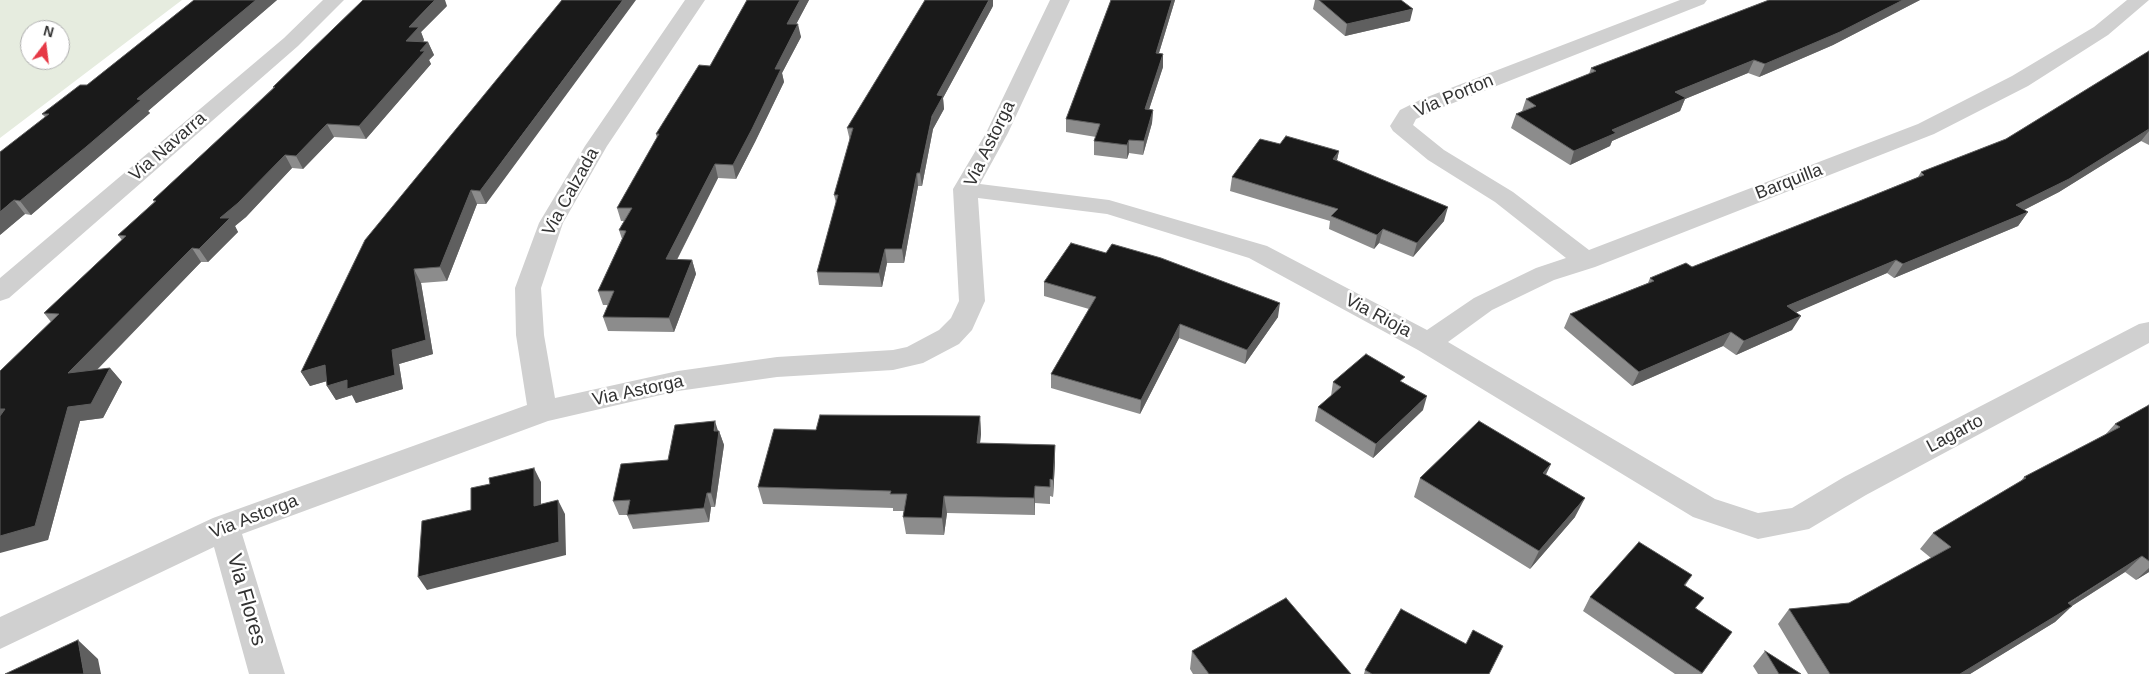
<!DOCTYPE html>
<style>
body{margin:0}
#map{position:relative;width:2149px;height:674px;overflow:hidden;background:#fff;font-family:Helvetica,sans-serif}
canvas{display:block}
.north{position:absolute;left:20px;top:20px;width:50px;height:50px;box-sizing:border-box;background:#fff;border:1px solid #adadad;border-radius:50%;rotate:15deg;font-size:14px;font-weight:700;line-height:20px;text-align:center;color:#333}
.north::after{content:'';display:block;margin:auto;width:18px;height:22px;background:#e63946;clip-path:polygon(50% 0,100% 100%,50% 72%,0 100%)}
</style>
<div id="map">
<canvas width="2149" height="674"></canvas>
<div class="north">N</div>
</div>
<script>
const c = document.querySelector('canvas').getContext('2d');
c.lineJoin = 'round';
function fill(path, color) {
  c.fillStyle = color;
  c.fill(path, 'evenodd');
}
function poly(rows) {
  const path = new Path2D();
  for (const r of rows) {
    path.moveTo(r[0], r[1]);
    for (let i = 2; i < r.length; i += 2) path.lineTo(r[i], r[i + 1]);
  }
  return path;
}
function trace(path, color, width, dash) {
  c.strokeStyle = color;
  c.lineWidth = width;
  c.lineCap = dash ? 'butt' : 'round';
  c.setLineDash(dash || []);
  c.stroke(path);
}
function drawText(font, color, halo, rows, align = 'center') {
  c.font = font + ' Helvetica,sans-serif';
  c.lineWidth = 5;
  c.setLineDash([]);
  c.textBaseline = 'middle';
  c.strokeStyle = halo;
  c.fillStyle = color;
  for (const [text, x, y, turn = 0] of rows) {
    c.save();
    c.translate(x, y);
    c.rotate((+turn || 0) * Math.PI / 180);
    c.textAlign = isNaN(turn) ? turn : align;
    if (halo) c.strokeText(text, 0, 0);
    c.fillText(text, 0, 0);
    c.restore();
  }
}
const green = poly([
 [0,0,182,0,0,138],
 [30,30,60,30,60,60,30,60]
]);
const minor = poly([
 [323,0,344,0,298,46,9,298,0,301,0,278,284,38,323,0],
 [685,0,705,0,607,146,563,223,541,288,544,335,555,398,678,371,777,357,893,350,907,347,939,330,951,318,959,301,953,189,986,133,1050,0,1070,0,1008,133,980,184,1109,200,1267,246,1427,330,1474,298,1536,268,1566,258,1495,202,1428,160,1393,131,1390,126,1400,110,1422,99,1680,0,1707,0,1704,4,1438,109,1416,119,1413,125,1444,150,1513,192,1589,250,1918,124,2012,76,2094,27,2127,0,2149,0,2108,35,2028,86,1934,134,1595,267,1554,280,1492,310,1448,342,1715,499,1758,513,1792,508,1844,477,2139,324,2149,322,2149,343,1866,495,1809,529,1758,539,1693,517,1418,350,1249,258,1107,214,978,198,985,301,972,330,959,344,923,363,893,370,777,377,678,391,548,421,242,534,285,674,249,674,214,547,0,649,0,617,213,518,527,405,516,335,515,288,539,223,585,146,685,0]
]);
const wall = poly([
 [194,0,277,0,148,111,150,113,95,160,31,215,25,214,0,235,45,117,42,114,87,85],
 [562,0,486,204,477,204,447,281,421,283,433,354,399,364,403,389,356,403,352,395,336,400,327,386,327,381,310,386,301,372],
 [747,0,809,0,796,24,801,37,782,73,784,82,755,142,736,179,718,178,677,260,692,260,696,274,674,332,608,331,603,317,608,305,603,305,598,291,622,239,619,230,624,221,621,221,617,208,657,138,656,134,710,66],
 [1111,0,1175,0,1159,53,1163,54,1163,67,1149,109,1153,110,1152,123,1143,155,1129,153,1127,159,1094,155,1094,141,1096,137,1066,132,1066,119],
 [1315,0,1401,0,1410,21,1345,36,1313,9],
 [1769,0,1920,0,1833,45,1759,77,1748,73,1685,99,1680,111,1612,141,1610,146,1570,165,1511,128,1516,114,1522,111,1526,99,1589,74,1591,68],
 [447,6,421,32,424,40,423,42,428,42,434,55,429,60,431,64,366,139,334,137,303,169,292,168,246,217,235,226,238,232,208,262,201,262,97,370,110,368,122,382,103,418,80,421,48,540,51,322,44,313,122,240,118,235,154,202,153,200,273,88,273,87],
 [993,6,943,98,944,109,933,129,922,186,918,186,904,263,887,263,882,287,819,285,817,272,836,203,834,195,850,141,847,128],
 [2149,51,2149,145,2141,141,2059,192,2024,210,2028,212,2018,226,1894,278,1887,273,1796,312,1792,330,1736,355,1723,346,1632,386,1564,328,1570,314,1648,283,1650,278,1692,267,1857,202,1918,177,1921,172,2006,139],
 [1280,144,1339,151,1337,160,1444,221,1413,257,1379,243,1374,249,1329,229,1330,221,1230,191,1232,177],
 [1044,282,1278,317,1245,364,1179,338,1140,414,1051,388,1051,374,1089,309,1044,296],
 [1333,382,1403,382,1423,410,1373,458,1315,421,1318,407,1331,396],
 [2149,405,2149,572,2136,580,2125,572,2072,606,2055,622,1970,674,1808,674,1778,624,1789,609,1849,603,1931,558,1920,549,1933,533,2021,481,2024,477,2104,436,2115,424],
 [980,416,981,434,980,443,1055,462,1053,497,1050,496,1050,504,1035,503,1035,515,947,513,944,535,906,534,903,517,904,511,893,511,893,508,763,504,758,487,816,430],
 [718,431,719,431,724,445,715,507,711,507,709,522,633,529,627,515,619,515,613,501,668,460],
 [1546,475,1575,517,1530,569,1414,497,1420,478],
 [1692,575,1685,586,1697,609,1732,632,1702,674,1675,674,1583,611,1590,597],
 [1192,651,1351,674,1193,674,1190,669],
 [1765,651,1801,674,1758,674,1753,666],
 [1365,670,1489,674,1364,674]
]);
const shadedWall = poly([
 [256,0,277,0,148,111,150,113,31,215,20,201,137,99],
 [435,0,445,0,447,6,421,32,424,40,412,54,406,41,409,27],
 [623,0,636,0,486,204,480,191],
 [800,0,809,0,790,36,787,24],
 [989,0,993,0,993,6,943,98,944,109,933,129,922,186,920,173,937,95],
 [1172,0,1175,0,1155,66,1156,53],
 [1903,0,1920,0,1833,45,1759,77,1765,64],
 [1413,9,1410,21,1345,36,1347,24],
 [798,24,801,37,782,73,784,82,755,142,736,179,733,165,775,69],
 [428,42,434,55,429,60,431,64,366,139,359,126,420,51],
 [1163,54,1163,67,1145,122,1145,109],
 [1754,60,1748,73,1685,99,1680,111,1612,141,1610,146,1570,165,1574,151,1675,92],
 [1153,110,1152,123,1143,155,1144,141],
 [327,124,334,137,303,169,296,156],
 [2149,129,2149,131,2141,141,2059,192,2006,219,2016,205],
 [1129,140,1129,153,1127,159,1127,145],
 [1339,151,1336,164,1333,159],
 [285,155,292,168,246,217,235,226,238,232,208,262,199,249,220,218],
 [715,164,718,178,670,273,666,259],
 [917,173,918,186,904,263,902,249],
 [471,190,477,204,447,281,440,267],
 [14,200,25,214,0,235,0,212],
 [1448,207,1444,221,1413,257,1417,243],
 [2028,212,2018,226,1894,278,1903,264],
 [1383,229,1379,243,1374,249,1377,235],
 [192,248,201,262,80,387,68,373],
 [885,249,887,263,882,287,879,273],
 [692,260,696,274,674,332,669,318],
 [1896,260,1887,273,1779,320,1787,306],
 [414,269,421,283,433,354,399,364,403,389,356,403,352,395,336,400,327,386,392,350],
 [1280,303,1278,317,1245,364,1247,350],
 [1801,316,1792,330,1736,355,1744,341],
 [1180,324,1179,338,1140,414,1141,400],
 [1731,332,1723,346,1632,386,1639,372],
 [325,365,334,379,310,386,301,372],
 [110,368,122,382,103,418,80,421,48,540,0,553,0,536,68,407],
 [1427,396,1423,410,1373,458,1376,444],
 [0,409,5,409,0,425],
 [980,416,981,434,978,460,977,443],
 [715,421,719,434,719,431,724,445,715,507,711,493],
 [1055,445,1055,462,1053,497,1053,480],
 [1551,464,1542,483,1543,473],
 [534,468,541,482,541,520,534,506],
 [1035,486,1035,515,1034,498],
 [707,493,711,507,709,522,704,508],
 [944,496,947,513,944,535,942,518],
 [1585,498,1575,517,1530,569,1539,551],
 [558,500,565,514,566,555,427,590,418,577],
 [2142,556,2125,572,2067,609,2072,606,2055,622,1970,674,1960,674],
 [2149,568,2149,572,2136,580],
 [78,640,98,659,101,674,84,674]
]);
const building = poly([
 [194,0,256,0,137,99,141,100,86,147,20,201,14,200,0,212,0,152,49,114,42,114,80,85,87,85,194,0],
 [363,0,435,0,409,27,419,27,406,41,428,42,420,51,425,51,359,126,327,124,296,156,285,155,238,203,220,218,230,218,199,249,192,248,68,373,110,368,91,404,68,407,35,526,0,536,0,416,5,409,0,409,0,371,59,314,44,313,126,236,118,235,156,201,153,200,275,87,273,87,363,0],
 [562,0,623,0,480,191,471,190,440,267,414,269,426,340,392,350,395,375,347,389,347,380,327,386,325,365,301,372,365,240,562,0],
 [747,0,800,0,787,24,798,24,775,69,781,69,752,129,733,165,715,164,666,259,692,260,669,318,603,317,614,291,598,291,626,231,619,230,632,208,617,208,659,134,656,134,699,65,710,66,747,0],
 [925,0,989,0,937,95,943,96,932,116,920,173,917,173,902,249,885,249,879,273,817,272,838,195,834,195,853,128,847,128,925,0],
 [1111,0,1172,0,1156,53,1163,54,1145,109,1153,110,1144,141,1129,140,1127,145,1094,141,1100,124,1066,119,1111,0],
 [1319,0,1401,0,1413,9,1347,24,1319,0],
 [1769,0,1903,0,1840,32,1765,64,1754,60,1675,92,1686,98,1612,130,1616,133,1574,151,1516,114,1536,106,1526,99,1596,71,1591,68,1769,0],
 [2149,51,2149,129,2069,179,2016,205,2028,212,1903,264,1896,260,1787,306,1801,316,1744,341,1731,332,1639,372,1570,314,1654,281,1650,278,1686,263,1692,267,1857,202,1924,175,1921,172,2006,139,2149,51],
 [1286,136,1339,151,1333,159,1448,207,1417,243,1383,229,1377,235,1331,216,1338,209,1232,177,1260,139,1280,144,1286,136],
 [1071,243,1106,253,1112,244,1161,258,1280,303,1247,350,1180,324,1141,400,1051,374,1096,297,1044,282,1071,243],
 [1366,354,1405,377,1400,381,1427,396,1376,444,1318,407,1341,387,1333,382,1366,354],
 [2149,405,2149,561,2142,556,2068,603,2072,606,1960,674,1830,674,1789,609,1849,603,1951,547,1933,533,2026,478,2024,477,2120,427,2115,424,2149,405],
 [820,415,980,416,977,443,1055,445,1053,480,1050,479,1050,487,1035,486,1034,498,944,496,942,518,903,517,907,494,890,494,891,491,758,487,774,429,816,430,820,415],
 [715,421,714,431,719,431,711,493,707,493,704,508,627,515,630,500,613,501,621,464,668,460,675,425,715,421],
 [1479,421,1551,464,1543,473,1585,498,1539,551,1420,478,1479,421],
 [534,468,534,506,558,500,559,542,418,577,422,521,471,510,471,488,490,484,489,478,534,468],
 [1639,542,1692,575,1684,585,1704,598,1695,608,1732,632,1702,673,1590,597,1639,542],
 [1286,598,1351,674,1209,674,1192,651,1286,598],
 [1401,609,1466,644,1473,630,1503,646,1489,674,1372,674,1365,670,1401,609],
 [78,640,84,674,5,674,78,640],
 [1765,651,1801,674,1779,674,1765,651]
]);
const streetNames = [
 ["Via Porton",1454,96,-23],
 ["Via Astorga",990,144,-64],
 ["Via Navarra",168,147,-41],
 ["Barquilla",1789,182,-21],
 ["Via Calzada",571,192,-61],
 ["Via Rioja",1378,316,28],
 ["Via Astorga",638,391,-12],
 ["Lagarto",1955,434,-28],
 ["Via Astorga",254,517,-21]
];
const nearStreetnames = [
 ["Via Flores",246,600,74]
];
fill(green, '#e6ecdf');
fill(minor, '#d0d0d0');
fill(wall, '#8c8c8c');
fill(shadedWall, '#5f5f5f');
fill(building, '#1a1a1a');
trace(building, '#5f5f5f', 1);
drawText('18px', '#333', '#fff', streetNames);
drawText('21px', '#333', '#fff', nearStreetnames);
</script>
